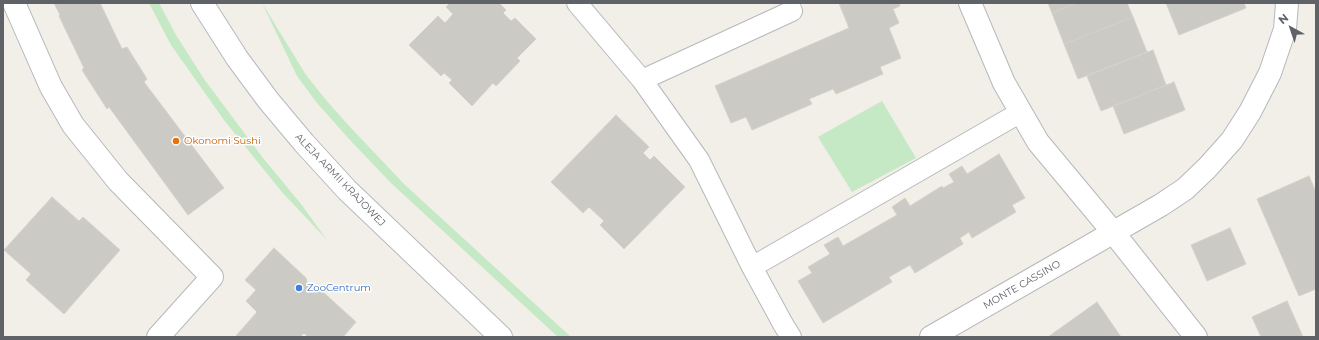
<!DOCTYPE html>
<style>
body{margin:0}
#map{position:relative;width:1319px;height:340px;overflow:hidden;background:#f1efe8;font-family:Montserrat,sans-serif}
canvas{display:block}
.frame{position:absolute;inset:0;border:4px solid #5f6368;pointer-events:none}
.north{position:absolute;left:1271px;top:8px;width:40px;height:40px;-webkit-text-stroke:3px #fff;paint-order:stroke;rotate:320deg;font-size:11px;font-weight:700;line-height:16px;text-align:center;color:#5f6368}
.north::after{content:'';display:block;margin:auto;width:14px;height:18px;background:#5f6368;clip-path:polygon(50% 0,100% 100%,50% 72%,0 100%)}
</style>
<div id="map">
<canvas width="1319" height="340"></canvas>
<div class="frame"></div>
<div class="north">N</div>
</div>
<script>
const c = document.querySelector('canvas').getContext('2d');
c.lineJoin = 'round';
function fill(path, color) {
  c.fillStyle = color;
  c.fill(path, 'evenodd');
}
function poly(rows) {
  const path = new Path2D();
  for (const r of rows) {
    path.moveTo(r[0], r[1]);
    for (let i = 2; i < r.length; i += 2) path.lineTo(r[i], r[i + 1]);
  }
  return path;
}
function trace(path, color, width, dash) {
  c.strokeStyle = color;
  c.lineWidth = width;
  c.lineCap = dash ? 'butt' : 'round';
  c.setLineDash(dash || []);
  c.stroke(path);
}
function drawText(font, color, halo, rows, align = 'center') {
  c.font = font + ' Montserrat,sans-serif';
  c.lineWidth = 3;
  c.setLineDash([]);
  c.textBaseline = 'middle';
  c.strokeStyle = halo;
  c.fillStyle = color;
  for (const [text, x, y, turn = 0] of rows) {
    c.save();
    c.translate(x, y);
    c.rotate((+turn || 0) * Math.PI / 180);
    c.textAlign = isNaN(turn) ? turn : align;
    if (halo) c.strokeText(text, 0, 0);
    c.fillText(text, 0, 0);
    c.restore();
  }
}
const green = poly([
 [149,3,159,3,176,35,204,79,263,158,301,204,327,240,281,191,224,120,171,45],
 [262,3,306,75,326,100,350,127,404,184,571,337,558,337,391,183,350,140,317,103,297,76],
 [882,101,916,158,852,192,818,137]
]);
const building = poly([
 [54,3,100,3,122,49,127,47,147,79,144,82,224,188,188,215,109,107,107,109,82,70,84,68,59,16,60,15,54,3],
 [450,3,499,3,506,10,503,13,511,21,515,18,536,39,517,58,520,61,496,86,493,83,472,106,449,83,452,80,444,73,441,76,409,45,438,16,445,23,453,14,446,7,450,3],
 [839,3,899,3,900,6,893,9,899,23,889,28,901,58,880,67,883,74,836,94,833,89,809,99,812,104,752,130,746,117,731,123,715,86,849,28,839,3],
 [1048,3,1077,3,1052,13,1048,3],
 [1077,3,1127,3,1133,17,1064,44,1052,13,1077,3],
 [1166,3,1244,3,1246,8,1179,35,1166,3],
 [1133,17,1147,52,1078,79,1064,44,1133,17],
 [1153,50,1166,85,1101,111,1087,76,1153,50],
 [1174,82,1185,110,1124,134,1113,106,1174,82],
 [616,115,649,147,643,153,650,160,654,156,685,187,624,249,600,225,604,221,589,207,583,213,551,182,616,115],
 [999,154,1025,198,1012,205,1016,212,972,238,969,232,960,238,963,244,915,273,910,265,889,277,892,282,823,323,798,281,812,273,808,267,830,254,824,245,838,237,843,246,897,215,892,207,905,198,910,206,942,186,943,188,954,182,949,174,962,166,967,174,999,154],
 [1309,176,1316,192,1316,289,1299,296,1257,199,1309,176],
 [52,197,79,221,83,217,120,250,64,314,26,280,31,274,4,250,52,197],
 [1230,228,1246,264,1207,281,1191,245,1230,228],
 [274,248,306,278,307,282,318,292,323,292,356,322,343,337,308,337,304,333,300,337,235,337,257,312,246,301,256,290,245,280,274,248],
 [1287,301,1303,337,1261,337,1252,317,1287,301],
 [1097,302,1121,337,1048,337,1097,302]
]);
const lane = poly([
 [577,3,642,80,699,160,752,267,783,324,791,337],
 [642,80,792,11],
 [752,267,1021,112]
]);
const street = poly([
 [14,3,51,87,73,125,118,181,212,277,158,337],
 [970,3,1004,83,1038,142,1113,232,1196,337],
 [931,337,1161,205,1185,189,1207,168,1232,140,1250,112,1270,73,1285,29,1287,3]
]);
const secondary = poly([
 [202,3,237,58,268,100,304,143,347,190,501,337]
]);
const markers = [
 [176,141,4,"#e8710a"],
 [299,288,4,"#3f7fe0"]
];
const foodNames = [
 ["Okonomi Sushi",184,141]
];
const streetNames = [
 ["ALEJA ARMII KRAJOWEJ",340,180,46],
 ["MONTE CASSINO",1022,285,-30]
];
const shopNames = [
 ["ZooCentrum",307,288]
];
fill(green, '#c5e8c5');
fill(building, '#cccac5');
trace(building, '#d6d1c6', 1);
trace(lane, '#b5b8bc', 22);
trace(street, '#b5b8bc', 24);
trace(secondary, '#b6babf', 24);
trace(lane, '#fff', 20);
trace(street, '#fff', 22);
trace(secondary, '#fff', 22);
for (const [x, y, r, color] of markers) {
  const dot = new Path2D();
  dot.arc(x, y, r, 0, 2 * Math.PI);
  c.fillStyle = color;
  c.fill(dot);
  trace(dot, '#fff', 1.5);
}
drawText('10px', '#c56008', '#fff', foodNames, 'left');
drawText('10px', '#5f6368', '#fff', streetNames);
drawText('10px', '#366cbe', '#fff', shopNames, 'left');
</script>
